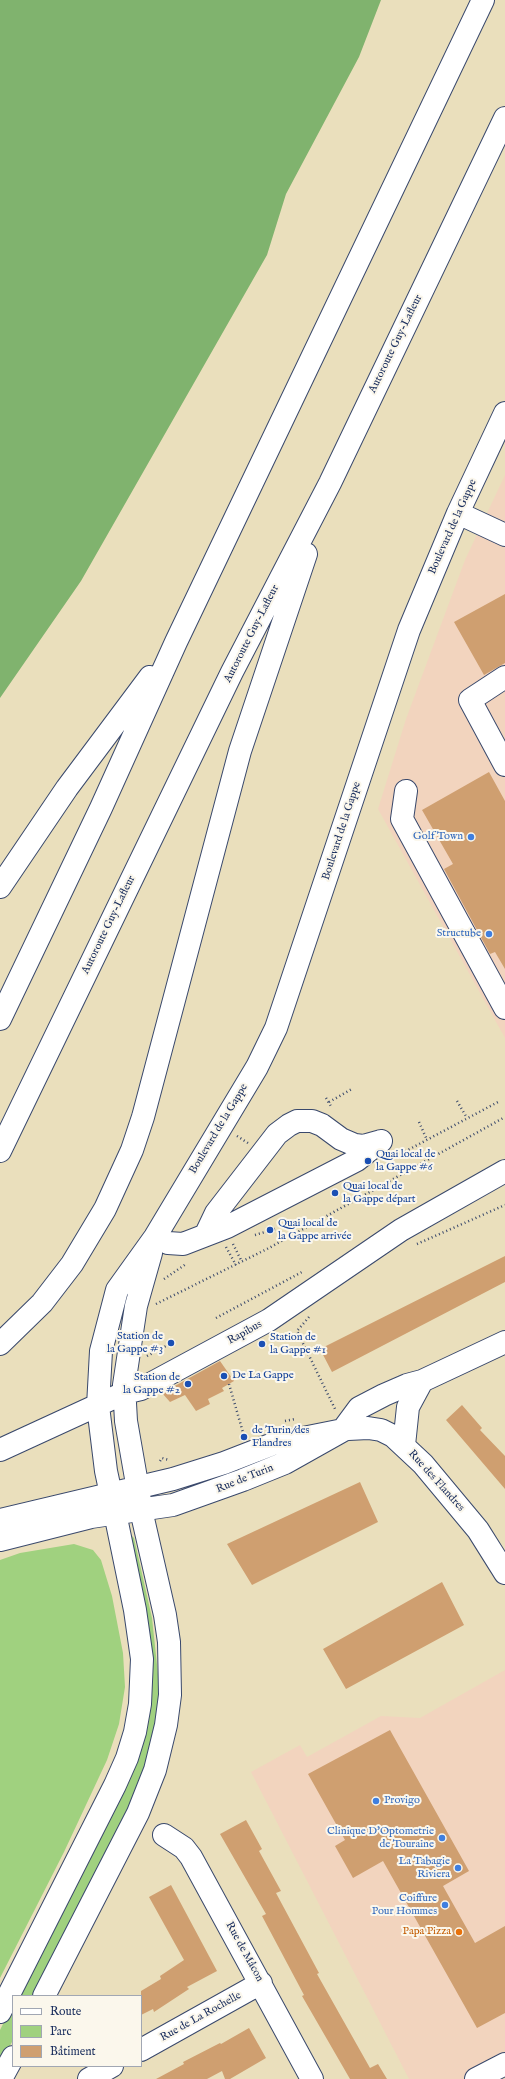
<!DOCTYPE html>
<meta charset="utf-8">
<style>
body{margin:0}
#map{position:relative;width:505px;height:2079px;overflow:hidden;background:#eadfbc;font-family:"IM FELL English",serif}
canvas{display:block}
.legend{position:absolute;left:12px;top:1995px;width:130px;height:72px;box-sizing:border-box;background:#fbf7ec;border:1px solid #a1a7b3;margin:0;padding:5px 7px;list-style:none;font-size:12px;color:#1b2f5e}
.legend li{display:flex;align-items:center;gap:8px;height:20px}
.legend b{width:20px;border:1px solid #a1a7b3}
</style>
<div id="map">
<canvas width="505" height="2079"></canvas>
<ul class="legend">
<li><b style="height:5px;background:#fff"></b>Route</li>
<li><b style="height:11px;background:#a0d17f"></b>Parc</li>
<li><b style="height:11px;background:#cf9f70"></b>Bâtiment</li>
</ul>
</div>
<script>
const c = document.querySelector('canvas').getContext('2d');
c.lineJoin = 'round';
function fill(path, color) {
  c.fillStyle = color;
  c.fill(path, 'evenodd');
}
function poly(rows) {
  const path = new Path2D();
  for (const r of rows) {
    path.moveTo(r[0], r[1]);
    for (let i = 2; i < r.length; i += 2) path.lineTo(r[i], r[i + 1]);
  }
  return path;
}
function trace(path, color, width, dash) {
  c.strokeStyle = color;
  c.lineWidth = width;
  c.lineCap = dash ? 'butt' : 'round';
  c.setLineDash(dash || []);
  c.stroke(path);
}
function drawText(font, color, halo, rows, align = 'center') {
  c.font = font + ' "IM FELL English",serif';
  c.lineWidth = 4;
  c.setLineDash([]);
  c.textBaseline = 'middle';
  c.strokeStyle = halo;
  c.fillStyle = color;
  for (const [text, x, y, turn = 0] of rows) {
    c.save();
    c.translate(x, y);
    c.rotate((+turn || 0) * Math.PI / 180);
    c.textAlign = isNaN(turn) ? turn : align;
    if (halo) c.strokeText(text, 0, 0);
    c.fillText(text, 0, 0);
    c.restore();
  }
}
const built = poly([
 [505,475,505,1038,378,809,406,719,465,560],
 [505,1670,505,2064,476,2079,409,2079,251,1772,300,1745,307,1757,381,1716,420,1718]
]);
const green = poly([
 [129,1533,134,1538,152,1618,158,1674,158,1700,154,1736,135,1798,36,1996,17,1996,142,1741],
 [74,1544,93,1550,101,1560,112,1596,123,1653,125,1687,119,1724,107,1760,64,1852,0,1978,0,1560,20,1553],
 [13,2004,13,2040,0,2065,0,2030]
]);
const forest = poly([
 [0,0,381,0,359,57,286,194,267,255,81,581,0,698]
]);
const building = poly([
 [505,594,505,663,484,675,454,622],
 [489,772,505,801,505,969,495,952,490,954,444,869,453,864,422,810],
 [505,1256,505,1282,332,1372,320,1349],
 [220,1361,234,1381,222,1388,224,1391,208,1399,210,1404,196,1411,185,1395,170,1402,162,1393],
 [462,1405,482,1428,480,1430,505,1456,505,1489,446,1420],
 [360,1482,378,1522,252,1585,227,1544],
 [442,1582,464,1625,346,1689,323,1649],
 [390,1730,469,1871,443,1886,475,1943,505,1926,505,2013,477,2028,383,1861,353,1878,335,1846,345,1840,308,1774],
 [246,1820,262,1849,259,1851,281,1891,276,1893,319,1973,317,1974,370,2068,378,2064,387,2079,350,2079,302,1996,304,1995,262,1916,266,1914,220,1834],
 [171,1885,217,1971,187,1987,189,1989,154,2012,153,2009,141,2015,141,1991,161,1979,160,1976,184,1960,149,1897],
 [249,2028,266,2058,230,2079,225,2079,222,2071,207,2079,156,2079,184,2064,183,2062,220,2043,221,2044]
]);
const path = poly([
 [326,1098,332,1108],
 [457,1101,467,1118],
 [329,1102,352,1089],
 [419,1122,427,1140],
 [237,1136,248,1143],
 [394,1156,406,1151,498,1102],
 [255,1235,275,1229],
 [233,1244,242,1262],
 [417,1244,505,1205],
 [226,1247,236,1265],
 [164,1279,186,1264],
 [156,1304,269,1248,505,1117],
 [309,1317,297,1331,335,1409],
 [216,1318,302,1272],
 [147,1356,168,1345],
 [229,1384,244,1436],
 [285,1421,295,1419],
 [160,1461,162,1458,169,1460]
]);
const minor = poly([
 [458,513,505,535],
 [505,677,470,700,505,765],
 [406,791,402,819,505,1008],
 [206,1234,216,1213,277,1134,289,1125,297,1121,312,1121,322,1125,341,1139,355,1145,363,1146,381,1141],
 [155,1237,168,1243,183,1244,227,1227,357,1160,381,1141],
 [404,1445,408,1407,422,1381],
 [0,1450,124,1393,141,1389,269,1320,401,1230,505,1171],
 [140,1501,126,1421,124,1385,136,1306,151,1253],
 [115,1513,106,1471,98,1406,101,1351,117,1290,155,1237,257,1067,276,1028,409,630,458,513,505,413],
 [0,1520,173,1479,224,1463,273,1444,348,1429,368,1428,381,1430,393,1436,423,1464,478,1530,505,1573],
 [0,1540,91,1517,173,1505,243,1480,285,1463,342,1431,359,1408,384,1395,407,1385,422,1381,505,1342],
 [164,1835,184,1848,191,1857,312,2079],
 [141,2050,261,1983],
 [89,2079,112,2066],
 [476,2079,505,2064]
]);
const highway = poly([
 [0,887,67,788,150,677],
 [0,1019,101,808,176,642,483,0],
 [0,1151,232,672,330,483,505,118],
 [0,1344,42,1303,72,1264,105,1209,132,1150,143,1117,240,751,306,554],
 [44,1996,138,1813,155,1770,166,1725,170,1695,169,1642,165,1615,141,1510],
 [0,2012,115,1785,127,1758,135,1732,140,1704,142,1659,135,1610,115,1513],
 [1,2079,13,2057]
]);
const markers = [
 [471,837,4,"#3f7fe0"],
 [489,934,4,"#3f7fe0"],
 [368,1161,4,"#1a4fb4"],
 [335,1193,4,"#1a4fb4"],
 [270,1230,4,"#1a4fb4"],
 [171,1343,4,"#1a4fb4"],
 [262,1344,4,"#1a4fb4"],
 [224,1376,4,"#1a4fb4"],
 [188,1384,4,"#1a4fb4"],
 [244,1437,4,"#1a4fb4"],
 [376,1801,4,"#3f7fe0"],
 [442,1838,4,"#3f7fe0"],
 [458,1868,4,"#3f7fe0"],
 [445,1905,4,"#3f7fe0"],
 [459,1932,4,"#e8710a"]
];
const streetNames = [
 ["Autoroute Guy-Lafleur",396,344,-64],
 ["Boulevard de la Gappe",453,527,-66],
 ["Autoroute Guy-Lafleur",252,634,-63],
 ["Boulevard de la Gappe",342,831,-72],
 ["Autoroute Guy-Lafleur",109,925,-64],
 ["Boulevard de la Gappe",219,1129,-59],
 ["Rapibus",245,1333,-29],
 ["Rue de Turin",245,1479,-22],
 ["Rue des Flandres",436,1481,48],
 ["Rue de Mâcon",244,1952,61],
 ["Rue de La Rochelle",201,2017,-29]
];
const shopNames = [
 ["Golf Town",463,837],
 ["Structube",481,934],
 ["Provigo",384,1801,"left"],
 ["Clinique D'Optometrie",434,1832],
 ["de Touraine",434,1845],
 ["La Tabagie",450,1862],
 ["Riviera",450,1875],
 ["Coiffure",437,1899],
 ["Pour Hommes",437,1912]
];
const transitNames = [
 ["Quai local de",376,1155],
 ["la Gappe #6",376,1168],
 ["Quai local de",343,1187],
 ["la Gappe départ",343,1200],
 ["Quai local de",278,1224],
 ["la Gappe arrivée",278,1237],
 ["Station de",163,1337,"right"],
 ["la Gappe #3",163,1350,"right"],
 ["Station de",270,1338],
 ["la Gappe #1",270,1351],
 ["De La Gappe",232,1376],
 ["Station de",180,1378,"right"],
 ["la Gappe #2",180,1391,"right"],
 ["de Turin/des",252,1431],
 ["Flandres",252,1444]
];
const foodNames = [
 ["Papa Pizza",451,1932]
];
fill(built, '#f2d4be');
fill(green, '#a0d17f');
fill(forest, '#80b36e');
fill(building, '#cf9f70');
trace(minor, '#3a496c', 24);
trace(highway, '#3a496c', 24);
trace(path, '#3a496c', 2.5, [1, 3]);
trace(minor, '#fff', 22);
trace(highway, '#fff', 22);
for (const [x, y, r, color] of markers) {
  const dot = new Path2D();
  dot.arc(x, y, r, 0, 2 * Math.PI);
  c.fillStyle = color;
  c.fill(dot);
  trace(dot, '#fbf7ec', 1.5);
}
drawText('11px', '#1b2f5e', '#fbf7ec', streetNames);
drawText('11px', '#366cbe', '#fbf7ec', shopNames, 'right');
drawText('11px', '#164399', '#fbf7ec', transitNames, 'left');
drawText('11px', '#c56008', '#fbf7ec', foodNames, 'right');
</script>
